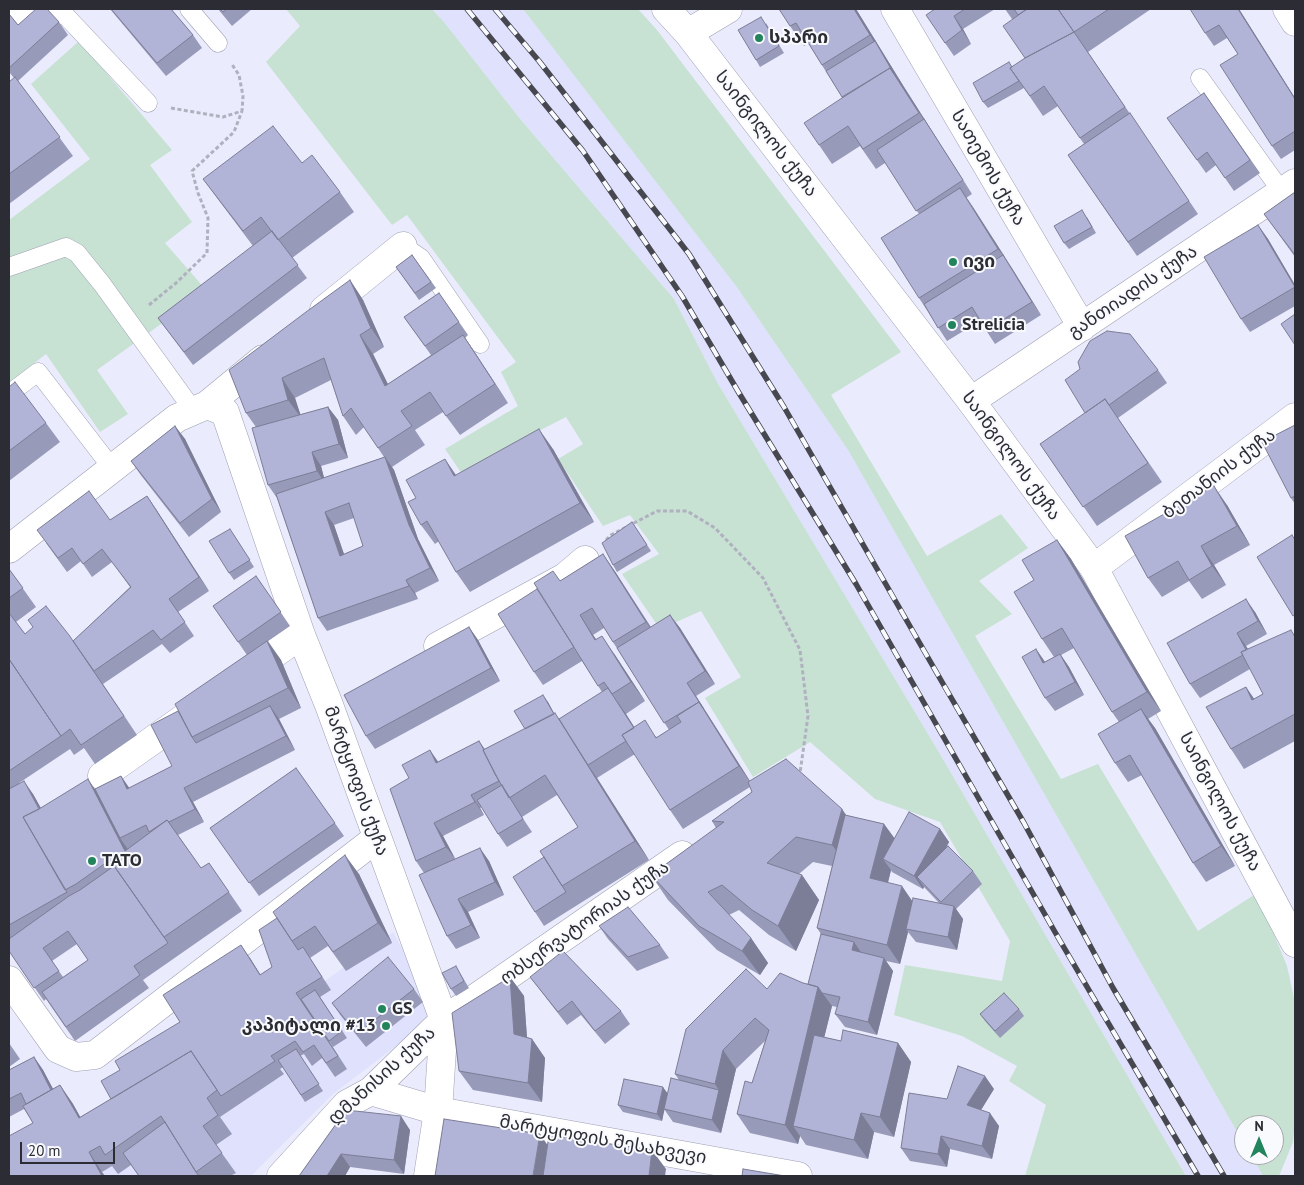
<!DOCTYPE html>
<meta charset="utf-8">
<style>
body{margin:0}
#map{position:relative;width:1304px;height:1185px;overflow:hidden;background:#eaebfc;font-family:"PT Sans",sans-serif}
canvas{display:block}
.frame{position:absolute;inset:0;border:10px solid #2c2c34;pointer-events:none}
.north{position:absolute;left:1234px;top:1115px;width:50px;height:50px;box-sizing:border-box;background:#f9fafe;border:1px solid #a7a8ad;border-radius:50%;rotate:0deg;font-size:14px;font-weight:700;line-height:20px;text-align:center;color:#2c2c34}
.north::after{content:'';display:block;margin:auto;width:18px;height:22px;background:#22845c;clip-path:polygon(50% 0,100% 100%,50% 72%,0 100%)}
.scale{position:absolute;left:20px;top:1142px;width:95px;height:22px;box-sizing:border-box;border:2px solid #2c2c34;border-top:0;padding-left:6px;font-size:15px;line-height:18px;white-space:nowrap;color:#2c2c34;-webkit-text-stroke:4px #f9fafe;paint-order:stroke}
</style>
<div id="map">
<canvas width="1304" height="1185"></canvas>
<div class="frame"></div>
<div class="north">N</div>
<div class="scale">20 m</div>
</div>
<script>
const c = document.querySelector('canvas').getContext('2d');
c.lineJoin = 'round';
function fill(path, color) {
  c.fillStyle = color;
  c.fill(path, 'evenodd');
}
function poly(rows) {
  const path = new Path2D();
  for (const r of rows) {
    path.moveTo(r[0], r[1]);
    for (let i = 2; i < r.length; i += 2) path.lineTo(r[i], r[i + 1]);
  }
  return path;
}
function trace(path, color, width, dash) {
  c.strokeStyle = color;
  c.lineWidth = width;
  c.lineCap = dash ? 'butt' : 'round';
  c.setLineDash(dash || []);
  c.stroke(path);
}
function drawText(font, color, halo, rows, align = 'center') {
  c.font = font + ' "PT Sans","Noto Sans Georgian",sans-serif';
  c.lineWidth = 4;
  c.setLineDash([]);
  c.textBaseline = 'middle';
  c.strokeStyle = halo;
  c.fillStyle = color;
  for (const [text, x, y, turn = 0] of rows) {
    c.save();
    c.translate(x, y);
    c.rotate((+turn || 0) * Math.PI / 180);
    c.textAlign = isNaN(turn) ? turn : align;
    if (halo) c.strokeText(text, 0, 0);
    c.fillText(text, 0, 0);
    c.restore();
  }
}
const built = poly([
 [432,9,523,9,736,286,848,450,1244,1144,1244,1155,1251,1155,1263,1176,1186,1176,937,749,717,382,674,299,521,120,444,22],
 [393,932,438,1014,333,1094,251,1176,54,1176]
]);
const green = poly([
 [286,9,432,9,444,22,521,120,674,299,717,382,937,749,1186,1176,1025,1176,1046,1105,1009,1081,1017,1066,962,1036,894,1015,905,965,1002,981,1010,941,940,822,875,799,810,742,753,777,705,698,741,677,701,611,660,629,622,574,659,554,630,515,603,526,558,459,583,444,566,417,527,437,475,493,445,449,518,406,501,372,516,362,407,215,392,225,266,62,300,26],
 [523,9,638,9,657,30,901,352,831,395,927,556,1001,514,1028,548,979,581,1012,614,975,636,1061,779,1098,764,1198,931,1257,893,1287,966,1295,1003,1295,1122,1293,1142,1279,1176,1263,1176,1251,1155,1274,1155,1274,1125,1244,1125,1244,1144,848,450,736,286],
 [79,41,172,150,150,165,192,222,165,243,207,291,97,370,128,414,100,432,46,354,9,383,9,220,90,159,31,84]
]);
const path = poly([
 [171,108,223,117,242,111,243,96,239,75,231,63],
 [149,305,176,283,207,253,208,218,198,193,192,171,234,132,242,111],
 [606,540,611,535,657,511,687,511,715,528,763,578,800,650,808,716,800,773]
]);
const lane = poly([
 [189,9,218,43],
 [9,17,48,11,66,16,148,103],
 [1200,78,1282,192],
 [403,246,421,258,480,344],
 [9,267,66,247,77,253,102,284,193,410],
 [9,394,38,372,112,468]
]);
const street = poly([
 [895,9,1082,327],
 [1287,9,1295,22],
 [324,310,403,246],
 [971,401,1295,183],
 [207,405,225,412,301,635,329,705,444,1020,438,1111,428,1176],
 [9,549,177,418,207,405,263,359],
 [1094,568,1295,417],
 [438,646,565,577,585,560],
 [244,675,301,635],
 [102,776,187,716],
 [9,980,58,1049,76,1057,95,1055,377,838],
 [371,1091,444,1020,682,855]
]);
const secondary = poly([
 [666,9,688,33,971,401,1094,568,1295,943],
 [688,33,728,9],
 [281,1176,347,1104,371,1091,438,1111,798,1176]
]);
const rail = poly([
 [467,9,583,151,682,296,739,393,856,584,1059,939,1198,1176],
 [495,9,539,61,689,254,784,407,942,682,1024,823,1113,988,1224,1176]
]);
const wall = poly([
 [110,9,171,9,193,35,202,48,166,76,115,15],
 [218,9,252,9,232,26],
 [779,9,856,9,904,87,972,194,966,198,1041,315,995,344,980,321,947,341,919,298,919,214,885,163,876,169,860,146,832,164,819,145,842,97,808,43,804,46,790,26],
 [935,9,995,9,963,29,971,44,954,56,945,43],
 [1005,9,1151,9,1088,52,1198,214,1137,256,1068,155,1084,144,1058,106,1043,116,1024,88,988,108,983,102,1012,67,1025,58,1012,19],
 [1239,9,1295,98,1295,150,1281,159,1272,146,1238,54,1227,38,1214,46,1205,33],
 [9,14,18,25,59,22,68,35,18,81,73,156,9,204,9,82,14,78,9,72],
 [766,23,784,53,760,67,756,60],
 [1204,93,1260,173,1234,191,1216,165,1206,173,1167,118],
 [302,163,340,192,354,212,292,258,307,278,193,365,158,318,253,246,217,198,203,179],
 [1295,192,1295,257,1264,214],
 [1087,217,1096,233,1069,249,1064,243],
 [1258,225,1268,239,1295,285,1295,306,1250,332,1241,319],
 [412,255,436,288,419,300,396,267],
 [350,280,363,300,384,347,373,354,388,384,431,355,404,317,439,293,468,335,465,338,508,403,460,435,443,412,415,430,425,445,392,467,394,470,418,539,439,581,415,593,418,599,327,631,318,618,277,498,268,485,256,427,246,413],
 [331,380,343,416,356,435,364,427,384,457,324,478,321,466,348,458,338,420,328,407,300,415,295,398],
 [354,518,363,546,344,554,334,525],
 [1158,370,1167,383,1118,418,1162,482,1097,526,1040,444],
 [9,387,46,423,60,442,9,481],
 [1295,425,1295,504,1291,498],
 [175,426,185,439,221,512,189,537,140,474,131,461],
 [553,449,594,522,470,592,456,572,439,541,435,544,421,525,456,476],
 [147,496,209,591,178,612,194,636,170,653,162,644,103,684,137,735,95,764,84,748,74,755,70,749,19,783,33,794,41,808,95,789,121,776,129,788,172,766,178,711,247,655,213,606,256,576,290,626,268,641,281,660,301,708,279,719,295,750,193,802,204,822,178,835,201,868,209,863,242,911,143,980,149,988,75,1041,46,999,44,1001,9,951,9,569,36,607,16,622,25,634,73,641,130,587,112,562,92,577,81,561,67,572,46,543,110,520],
 [77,944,88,960,63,977,52,961],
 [1227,505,1250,545,1214,565,1226,585,1202,599,1189,581,1162,597,1148,578],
 [632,522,651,551,617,572,613,565],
 [234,535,254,567,234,580,229,573],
 [1057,540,1071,559,1161,711,1148,719,1155,728,1235,866,1206,882,1193,863,1142,775,1128,782,1115,763,1119,722,1112,712,1074,648,1061,655,1069,667,1084,695,1055,711,1045,698,1036,649,1045,662,1054,657,1042,639,1034,580],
 [603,554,616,573,651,627,670,615,680,628,715,684,696,696,750,781,842,809,845,815,884,824,894,838,940,829,949,842,945,850,973,871,982,884,956,909,963,919,957,950,916,942,908,932,900,964,886,961,893,971,877,1035,845,1027,835,1014,837,1007,832,1006,824,1037,841,1041,898,1043,911,1062,894,1137,874,1132,868,1159,806,1145,800,1136,798,1144,750,1133,737,1114,752,1083,765,1041,736,1069,721,1133,673,1122,664,1109,662,1121,623,1112,618,1105,668,1094,679,1080,675,1074,767,989,803,983,808,984,821,934,817,928,832,866,813,862,799,874,802,875,819,900,796,951,769,935,739,910,729,915,751,938,768,963,760,975,717,950,668,900,651,875,716,828,712,821,752,792,750,787,683,829,670,810,635,754,597,778,649,860,544,926,535,912,544,857,578,827,557,795,522,817,532,832,507,847,498,834,482,807,480,808,484,815,443,836,455,859,489,861,504,895,468,912,480,938,456,949,447,936,424,873,416,861,438,762,479,741,485,749,525,729,548,702,554,714,559,719,602,692,582,661,543,685,534,672,560,581],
 [604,628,669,730,657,737,634,727,626,714,645,701,615,655,596,639,593,635],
 [891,870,892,872,923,889,924,887,939,903,912,901,888,883],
 [1255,612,1267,634,1246,646,1248,649,1295,636,1295,741,1244,769,1231,749,1246,687,1254,699,1263,694,1250,669,1200,698,1190,684],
 [469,627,478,640,500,681,375,749,366,736],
 [296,768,344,836,259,896,210,828],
 [359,874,392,943,346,971,328,946,310,958,331,990,320,997,347,1038,333,1047,325,1035,347,1069,335,1077,322,1058,312,1066,304,1054,300,1056,323,1091,305,1102,283,1067,280,1069,284,1074,220,1117,232,1134,216,1145,236,1173,230,1176,139,1176,131,1165,118,1174,112,1166,102,1172,33,1123,24,1109,9,1117,9,1070,34,1057,43,1070,53,1089,60,1085,73,1104,80,1117,111,1099,120,1070,180,1022,250,958,260,975,272,967,259,930],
 [599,926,660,945,669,958,637,971,608,939],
 [460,973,469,988,456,996,451,989],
 [510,977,524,996,527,1037,532,1039,545,1058,542,1102,473,1090,459,1071],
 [530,977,621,1011,630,1024,605,1044,581,1015,567,1025],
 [414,989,423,1002,366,1047,341,1016,332,1003],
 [1019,1009,1024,1016,1000,1038,985,1021,980,1014],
 [9,1043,20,1059,9,1067],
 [994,1089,981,1110,999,1126,992,1159,950,1149,947,1167,910,1161,901,1148,947,1099],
 [346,1110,410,1130,404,1174,350,1167,345,1176,299,1176]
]);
const shadedWall = poly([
 [854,9,856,9,904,87,972,194,890,68],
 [1238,9,1239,9,1295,98,1295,99],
 [954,16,963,29,971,44,962,30],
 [960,188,973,207,1012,268,998,249],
 [1258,225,1268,239,1295,285,1295,287],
 [1003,255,1012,268,1041,315,1032,302],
 [350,280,363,300,384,347,371,328],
 [360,335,373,354,398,405,385,386],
 [463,335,476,354,508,403,495,384],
 [282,378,295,398,302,419,288,400],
 [328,407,338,420,348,458,339,444],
 [175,426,185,439,221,512,212,499],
 [539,429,553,449,594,522,580,503],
 [312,452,321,466,326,485,317,471],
 [385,457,394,470,418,539,439,581,430,568,409,525],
 [445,459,458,478,454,476],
 [1214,486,1227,505,1250,545,1237,526],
 [147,496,156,509,209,591,199,577],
 [325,512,334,525,349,569,340,556],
 [1057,540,1071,559,1161,711,1147,692],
 [1201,546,1214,565,1226,585,1212,566],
 [603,554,616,573,659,641,646,622],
 [406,580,415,593,418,599,409,586],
 [1246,599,1255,612,1267,634,1258,621],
 [580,615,593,635,609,659,595,640],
 [670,615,680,628,715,684,705,671],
 [469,627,478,640,500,681,491,668],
 [1237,633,1246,646,1257,665,1248,652],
 [602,636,615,655,645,701,631,682],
 [267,641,281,660,301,708,288,688],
 [1036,649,1045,662,1043,663],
 [1060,654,1069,667,1084,695,1075,682],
 [687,683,696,696,753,786,739,766],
 [1246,687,1259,706,1252,700],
 [543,695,548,702,561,726,556,719],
 [617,701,626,714,647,747,637,734],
 [270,706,279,719,295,750,286,736],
 [1141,709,1155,728,1235,866,1221,846],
 [555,713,588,765,597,778,649,860,635,841],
 [430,750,439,763,436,763],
 [121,776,130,789,127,789],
 [88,779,101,798,120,838,129,851,125,851],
 [24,781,33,794,52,829,43,815],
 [184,788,193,802,204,822,195,809],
 [471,795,480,808,484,815,475,802],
 [842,809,859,834,850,869,832,845],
 [434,823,443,836,456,860,446,847],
 [884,824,898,843,883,859,891,870,884,897,870,878],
 [940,829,949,842,925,885,917,877,924,887,923,889,914,876],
 [480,848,489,861,504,895,495,882],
 [345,855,359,874,392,943,378,923],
 [802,875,819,900,796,951,778,926],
 [902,886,915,905,906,929,908,932,900,964,887,945],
 [458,899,468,912,480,938,471,925],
 [954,906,963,919,957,950,948,937],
 [751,938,768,963,760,975,742,951],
 [854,942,863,955,852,950],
 [241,945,250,958,269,988,260,975],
 [884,958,893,971,877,1035,868,1022],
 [510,977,524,996,528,1053,514,1034],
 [818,987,832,1006,802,1128,793,1126,800,1136,798,1144,785,1125],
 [532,1039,545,1058,542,1102,528,1083],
 [898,1043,911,1062,894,1137,880,1117],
 [723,1050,736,1069,721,1133,712,1120,719,1090,715,1084],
 [34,1057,43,1070,61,1104,52,1091],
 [985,1076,994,1089,976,1118,967,1105],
 [60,1085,73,1104,92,1138,79,1118],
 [663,1087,668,1094,662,1121,657,1114],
 [861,1113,874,1132,868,1159,854,1140],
 [990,1113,999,1126,992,1159,982,1146],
 [401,1116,410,1130,404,1174,394,1160],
 [540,1134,553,1153,550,1176,533,1176],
 [941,1136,950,1149,947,1167,938,1154],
 [652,1150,666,1169,665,1176,649,1176],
 [89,1152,102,1172,105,1176,102,1176],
 [341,1154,350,1167,345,1176,327,1176]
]);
const building = poly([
 [36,9,47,9,59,22,9,68,9,14,18,25,36,9],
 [111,9,171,9,193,35,157,63,111,9],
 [220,9,227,9,223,12,220,9],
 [779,9,854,9,870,35,822,65,796,23,790,26,779,9],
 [935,9,965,9,954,16,962,30,945,43,926,15,935,9],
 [1014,9,1027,9,1018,15,1014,9],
 [1027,9,1058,9,1074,32,1025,58,1003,26,1027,9],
 [1058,9,1109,9,1074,32,1058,9],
 [1190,9,1238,9,1295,99,1295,131,1272,146,1220,65,1238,54,1219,25,1205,33,1190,9],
 [761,17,779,46,756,60,738,30,761,17],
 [1074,32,1125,107,1080,138,1044,86,1030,96,1010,68,1025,58,1074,32],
 [875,41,894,74,890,68,842,97,826,71,875,41],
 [1009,62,1012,67,1010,68,1019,81,983,102,973,83,1009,62],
 [890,68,919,113,863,149,848,126,819,145,804,123,842,98,890,68],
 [15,77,60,137,9,174,9,82,15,77],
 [1204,93,1250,160,1225,178,1207,152,1197,160,1167,118,1204,93],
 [1130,113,1189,201,1128,242,1068,155,1130,113],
 [924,119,963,180,916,211,877,150,924,119],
 [273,126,302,163,312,155,340,192,278,240,261,217,243,231,203,179,273,126],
 [960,188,998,249,919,298,881,238,960,188],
 [1295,192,1295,255,1264,214,1295,192],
 [1082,210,1092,227,1064,243,1054,226,1082,210],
 [1258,225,1295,287,1241,319,1204,257,1258,225],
 [272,231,298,265,184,352,158,318,272,231],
 [412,255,431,282,415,293,396,267,412,255],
 [1003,255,1032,302,986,330,972,307,938,328,924,304,1003,255],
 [350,280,371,328,360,335,385,386,463,335,495,384,446,416,430,392,401,411,412,426,378,448,351,408,343,416,324,358,282,378,288,400,246,413,229,370,306,312,350,280],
 [439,293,459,322,425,346,404,317,439,293],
 [1295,314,1295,345,1281,324,1295,314],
 [1107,331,1130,334,1158,370,1109,405,1105,399,1085,413,1065,380,1080,369,1078,362,1090,341,1107,331],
 [15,382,46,423,9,451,9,387,15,382],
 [1105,399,1148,463,1083,507,1040,444,1105,399],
 [328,407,339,444,312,452,317,471,268,485,252,428,328,407],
 [1295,425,1295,496,1291,498,1262,442,1295,425],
 [175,426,212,499,180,523,131,461,175,426],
 [539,429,580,503,456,572,427,521,421,525,408,502,416,498,406,480,445,459,454,476,539,429],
 [385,457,409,525,430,568,406,580,409,586,318,618,276,494,385,457],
 [349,503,363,546,340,556,325,512,349,503],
 [1214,486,1237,526,1201,546,1212,566,1189,580,1178,561,1148,578,1125,536,1214,486],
 [89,491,110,520,147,496,199,577,169,599,185,622,161,640,153,630,94,671,73,641,131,587,102,549,83,564,72,548,58,558,37,530,89,491],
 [632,522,647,545,613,565,602,543,632,522],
 [230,529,250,560,229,573,209,541,230,529],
 [1292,535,1295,540,1295,615,1293,616,1257,557,1292,535],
 [1057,540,1147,692,1112,712,1062,628,1042,639,1014,592,1034,580,1022,560,1057,540],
 [603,554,646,622,613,642,592,608,580,615,595,640,602,636,631,682,612,694,604,682,598,686,534,583,553,571,560,581,603,554],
 [9,569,23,588,9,598,9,569],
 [256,576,281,612,238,642,213,606,256,576],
 [537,589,574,647,534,672,498,614,537,589],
 [1246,599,1258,621,1237,633,1246,650,1241,652,1243,655,1190,684,1167,643,1246,599],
 [46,606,69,635,124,716,81,745,70,729,61,736,9,659,9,613,25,634,33,627,28,620,46,606],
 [670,615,705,671,687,683,703,708,699,702,664,723,617,648,670,615],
 [469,627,491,668,366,736,344,695,469,627],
 [1291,630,1295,637,1295,714,1231,749,1206,707,1246,687,1252,700,1263,694,1241,652,1291,630],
 [267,641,288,688,192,737,175,704,267,641],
 [1036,649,1043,663,1060,654,1075,682,1045,698,1022,657,1036,649],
 [9,659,61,736,9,771,9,659],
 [608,688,634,728,622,735,626,741,588,765,559,719,608,688],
 [543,695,554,714,525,729,514,711,543,695],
 [699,702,739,766,670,810,622,735,645,720,656,738,681,722,677,716,699,702],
 [270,706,286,736,184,788,195,809,169,822,167,820,149,832,146,825,120,838,95,789,121,776,127,789,172,766,151,725,178,711,192,737,196,743,270,706],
 [1141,709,1221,846,1193,863,1130,755,1115,763,1098,734,1141,709],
 [555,713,635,841,562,886,540,851,578,827,545,775,509,798,495,774,483,750,555,713],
 [479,741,484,750,483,750,499,781,471,795,475,802,434,823,446,847,416,861,390,789,409,778,402,765,430,750,436,763,479,741],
 [786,759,842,809,832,845,796,837,767,863,802,875,778,926,752,910,722,885,708,892,751,938,742,951,699,926,651,875,724,822,712,821,752,792,748,782,786,759],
 [296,768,335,823,249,883,210,828,296,768],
 [88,779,125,851,167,820,201,868,209,863,229,892,164,937,110,860,76,884,65,890,23,817,39,809,88,779],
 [24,781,39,809,23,817,67,892,9,925,9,789,24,781],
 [502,785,523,819,498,834,477,800,502,785],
 [909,812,940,829,914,876,883,859,909,812],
 [845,815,884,824,870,878,902,886,887,945,817,928,845,815],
 [948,846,973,871,941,902,917,877,948,846],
 [480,848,495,882,458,899,471,925,447,936,419,875,480,848],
 [345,855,378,923,333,952,315,926,292,941,273,912,345,855],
 [544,857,566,892,535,912,513,877,544,857],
 [114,866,168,943,134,966,140,975,66,1027,42,992,88,960,68,931,43,948,59,971,34,988,9,951,9,939,69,896,80,890,114,866],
 [913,898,954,906,948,937,906,929,913,898],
 [628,907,660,945,628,957,599,926,628,907],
 [277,918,298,950,303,947,322,977,296,993,338,1056,326,1063,314,1045,303,1052,295,1041,271,1056,275,1061,221,1096,191,1051,111,1099,101,1081,120,1070,115,1061,180,1022,163,995,241,945,260,975,272,967,259,930,277,918],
 [821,934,854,942,852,950,884,958,868,1022,835,1014,840,997,822,993,818,987,808,984,821,934],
 [563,951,621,1011,595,1031,572,1001,558,1012,530,977,563,951],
 [388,957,414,989,357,1034,332,1003,388,957],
 [456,966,464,981,451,989,442,973,456,966],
 [746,969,767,989,780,973,803,983,818,987,785,1125,737,1114,745,1081,752,1083,769,1030,755,1018,723,1050,715,1084,675,1074,686,1029,746,969],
 [510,977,514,1034,532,1039,528,1083,459,1071,452,1013,510,977],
 [315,990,342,1031,329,1041,301,999,315,990],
 [1004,993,1019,1009,995,1031,980,1014,1004,993],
 [843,1030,898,1043,880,1117,861,1113,854,1140,793,1126,814,1035,841,1041,843,1030],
 [296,1049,319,1084,301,1095,278,1060,296,1049],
 [191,1051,217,1090,207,1098,218,1115,203,1126,222,1153,196,1172,161,1116,105,1155,100,1146,89,1152,102,1176,9,1176,9,1136,33,1123,23,1106,60,1085,79,1118,191,1051],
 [34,1057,51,1090,26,1104,21,1093,9,1099,9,1070,34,1057],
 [958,1066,985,1076,967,1105,990,1113,982,1146,941,1136,938,1154,901,1148,909,1093,947,1099,958,1066],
 [671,1078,719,1090,712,1120,664,1109,671,1078],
 [624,1079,663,1087,657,1114,618,1105,624,1079],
 [346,1110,401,1116,394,1160,341,1154,327,1176,299,1176,346,1110],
 [444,1119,540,1134,533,1176,435,1176,444,1119],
 [165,1122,196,1172,199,1176,139,1176,123,1153,165,1122],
 [549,1135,652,1150,649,1176,543,1176,549,1135],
 [743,1169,785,1176,742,1176,743,1169]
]);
const markers = [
 [759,38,5,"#22845c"],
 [953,262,5,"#22845c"],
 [952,325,5,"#22845c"],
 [92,861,5,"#22845c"],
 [382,1009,5,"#22845c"],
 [386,1026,5,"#22845c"]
];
const poiNames = [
 ["სპარი",769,38],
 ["ივი",963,262],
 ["Strelicia",962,325],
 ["TATO",102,861],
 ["GS",392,1009],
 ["კაპიტალი #13",376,1026,"right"]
];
const streetNames = [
 ["საინგილოს ქუჩა",766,134,52],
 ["სათემოს ქუჩა",988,168,60],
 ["განთიადის ქუჩა",1133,292,-34],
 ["საინგილოს ქუჩა",1011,456,54],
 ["ბეთანიის ქუჩა",1219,474,-37],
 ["მარტყოფის ქუჩა",356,781,70],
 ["საინგილოს ქუჩა",1220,802,62],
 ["ობსერვატორიას ქუჩა",585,923,-35],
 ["დმანისის ქუჩა",382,1076,-42],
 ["მარტყოფის შესახვევი",603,1140,10]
];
fill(built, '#dfe1fd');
fill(green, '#c7e2d3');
trace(lane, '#9ea0b3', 19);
trace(street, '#9ea0b3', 29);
trace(secondary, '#9ea0b3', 29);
trace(path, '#b0b1bf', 3, [4, 2.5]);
trace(lane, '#fff', 18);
trace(street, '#fff', 28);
trace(secondary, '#fff', 28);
trace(rail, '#474750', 5.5);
trace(rail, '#f9fafe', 4, [11]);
fill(wall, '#989ab9');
fill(shadedWall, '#7c7d96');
fill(building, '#b1b3d7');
trace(building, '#7c7d96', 1);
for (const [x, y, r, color] of markers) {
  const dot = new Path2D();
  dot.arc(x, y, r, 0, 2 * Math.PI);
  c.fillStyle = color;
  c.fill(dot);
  trace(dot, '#f9fafe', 2);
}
drawText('bold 18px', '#2c2c34', '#f9fafe', poiNames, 'left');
drawText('18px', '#2c2c34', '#f9fafe', streetNames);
</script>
